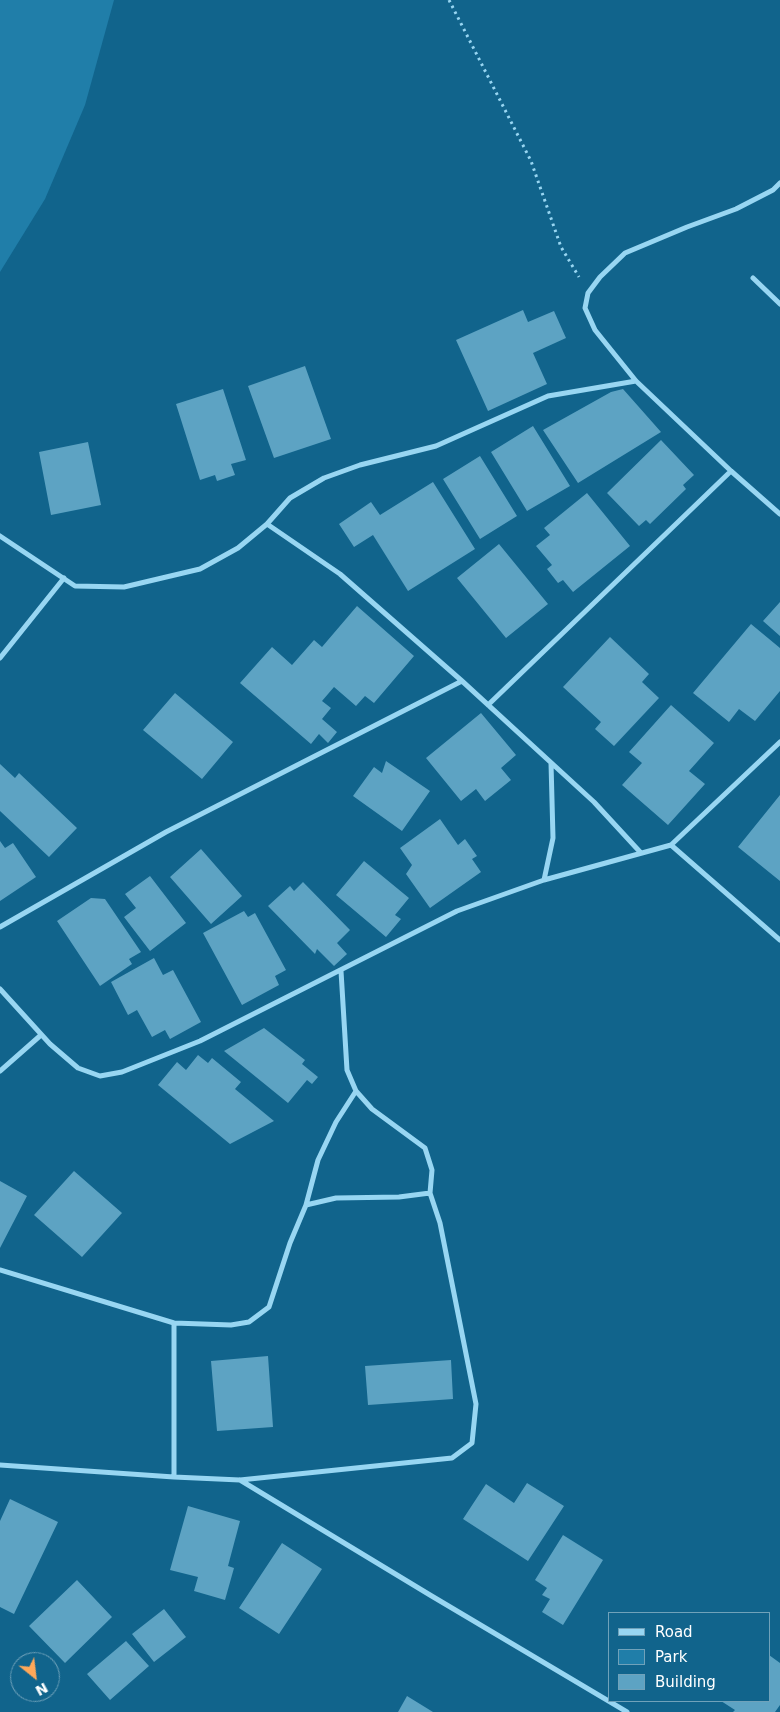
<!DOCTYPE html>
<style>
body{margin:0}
#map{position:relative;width:780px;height:1712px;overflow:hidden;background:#11648c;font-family:"DejaVu Sans",sans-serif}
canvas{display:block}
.legend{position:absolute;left:608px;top:1612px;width:162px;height:90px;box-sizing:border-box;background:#11648c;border:1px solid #70a2ba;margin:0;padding:6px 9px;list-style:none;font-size:15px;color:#fff}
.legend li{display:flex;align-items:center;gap:10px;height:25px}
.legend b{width:25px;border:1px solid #70a2ba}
.north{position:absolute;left:10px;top:1652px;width:50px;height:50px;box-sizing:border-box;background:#11648c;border:1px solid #70a2ba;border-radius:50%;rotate:151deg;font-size:14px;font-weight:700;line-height:20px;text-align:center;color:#fff}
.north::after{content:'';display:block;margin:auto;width:18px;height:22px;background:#ffa859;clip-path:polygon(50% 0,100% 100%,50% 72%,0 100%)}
</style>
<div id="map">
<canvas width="780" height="1712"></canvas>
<ul class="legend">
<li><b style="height:6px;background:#98d6f2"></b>Road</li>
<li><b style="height:14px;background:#207ea9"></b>Park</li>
<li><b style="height:14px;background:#5da3c3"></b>Building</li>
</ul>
<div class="north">N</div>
</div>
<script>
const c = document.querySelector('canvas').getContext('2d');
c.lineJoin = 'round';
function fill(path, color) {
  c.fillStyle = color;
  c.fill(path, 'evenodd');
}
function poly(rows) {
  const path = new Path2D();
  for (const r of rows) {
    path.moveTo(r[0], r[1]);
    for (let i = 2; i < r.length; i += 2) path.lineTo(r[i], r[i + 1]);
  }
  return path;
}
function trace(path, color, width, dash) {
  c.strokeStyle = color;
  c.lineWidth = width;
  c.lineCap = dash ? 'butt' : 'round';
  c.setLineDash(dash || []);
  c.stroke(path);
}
const green = poly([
 [0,0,114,0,85,105,45,199,0,272]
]);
const building = poly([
 [523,310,528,322,554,311,566,338,533,353,547,384,488,411,456,340],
 [305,366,331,439,274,458,248,386],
 [223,389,246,460,231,464,235,475,217,481,215,475,200,480,176,404],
 [623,389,661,432,578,483,543,430,611,392],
 [533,426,570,486,527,511,491,452],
 [661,440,694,475,683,485,686,489,650,524,646,520,639,526,607,493],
 [88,442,101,505,51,515,39,452],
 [480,456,517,516,480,539,443,479],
 [433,482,475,549,408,591,373,535,354,547,339,524,371,502,380,515],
 [587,493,630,546,573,592,563,580,558,583,547,569,552,565,536,546,550,535,544,528],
 [499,544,548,604,506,638,457,578],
 [780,602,780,636,763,621],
 [357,606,414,656,374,703,365,696,356,706,334,687,322,701,331,708,322,719,337,732,328,743,319,734,311,744,240,683,272,647,292,665,314,640,322,647],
 [751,624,780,648,780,691,755,721,739,709,729,722,693,693],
 [610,637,649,674,642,682,659,698,614,746,595,729,601,722,563,687],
 [175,693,233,742,202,779,143,730],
 [671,705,714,743,689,771,705,784,668,825,622,785,642,763,629,752],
 [481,713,516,755,501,768,511,780,485,801,476,789,461,801,426,758],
 [386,761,430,791,402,831,353,796,374,767,382,773],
 [0,764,15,778,19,773,77,828,49,857,0,811],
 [780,795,780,881,738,847],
 [440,819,458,845,465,839,477,856,472,859,481,872,430,908,406,874,412,865,400,848],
 [0,841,5,848,13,843,36,877,0,901],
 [201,849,242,896,211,924,170,877],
 [364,861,409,898,395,915,401,919,386,937,336,895],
 [150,876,186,923,150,951,124,917,136,908,125,894],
 [303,882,350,930,337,943,347,954,334,966,317,949,315,954,268,906,290,886,294,891],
 [91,898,105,899,141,952,129,959,132,964,100,986,57,921],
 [244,911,248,917,255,913,286,970,275,976,279,985,242,1005,203,933],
 [154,958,163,975,173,970,201,1022,170,1039,165,1030,152,1037,137,1010,128,1015,111,982],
 [264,1028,305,1060,302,1064,318,1077,312,1084,307,1080,288,1103,224,1051],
 [198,1055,208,1063,212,1058,241,1082,235,1089,274,1121,230,1144,158,1085,177,1062,186,1070],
 [74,1171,122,1213,82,1257,34,1215],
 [0,1181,27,1196,0,1248],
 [268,1356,273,1427,217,1431,211,1361],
 [451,1360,453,1399,368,1405,365,1366],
 [527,1483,564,1506,528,1561,463,1519,486,1484,514,1503],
 [10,1499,58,1522,14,1614,0,1607,0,1521],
 [188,1506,240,1521,228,1566,234,1568,225,1600,194,1591,198,1577,170,1570],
 [563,1535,603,1560,563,1625,542,1612,550,1599,542,1595,547,1588,535,1580],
 [282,1543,322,1569,279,1634,239,1608],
 [77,1580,112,1617,65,1663,29,1626],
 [164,1609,186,1637,154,1662,132,1634],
 [126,1641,149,1666,110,1700,87,1674],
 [769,1655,780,1663,780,1705,775,1712,733,1712,735,1710,721,1701,769,1701],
 [407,1696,433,1712,398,1712]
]);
const path = poly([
 [449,0,531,161,561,247,579,277]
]);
const street = poly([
 [780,183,773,190,736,209,687,227,625,253,600,277,588,293,585,308,595,330,636,381,731,471,780,514],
 [753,278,780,304],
 [267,524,340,574,462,681,594,802,641,853],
 [0,536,75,586,124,587,200,569,238,548,267,524,290,498,324,478,360,465,436,446,548,396,636,381],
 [0,658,64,578],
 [488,705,731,471],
 [671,845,780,940],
 [544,880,553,838,551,763],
 [0,927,166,832,462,681],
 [341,971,347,1070,356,1091,372,1109,425,1148,432,1170,430,1193],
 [0,989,50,1044,78,1068,100,1076,122,1072,200,1041,457,911,544,880,671,845,780,742],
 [0,1071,41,1035],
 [306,1205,318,1160,336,1122,356,1091],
 [0,1270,174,1323,231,1325,249,1322,269,1307,290,1243,306,1205,336,1198,399,1197,430,1193,440,1223,476,1404,472,1443,452,1458,240,1480,174,1477,0,1465],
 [174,1323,174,1477],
 [240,1480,430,1595,627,1712]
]);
fill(green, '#207ea9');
fill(building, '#5da3c3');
trace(path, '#98d6f2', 3, [2.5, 4]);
trace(street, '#98d6f2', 5);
</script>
